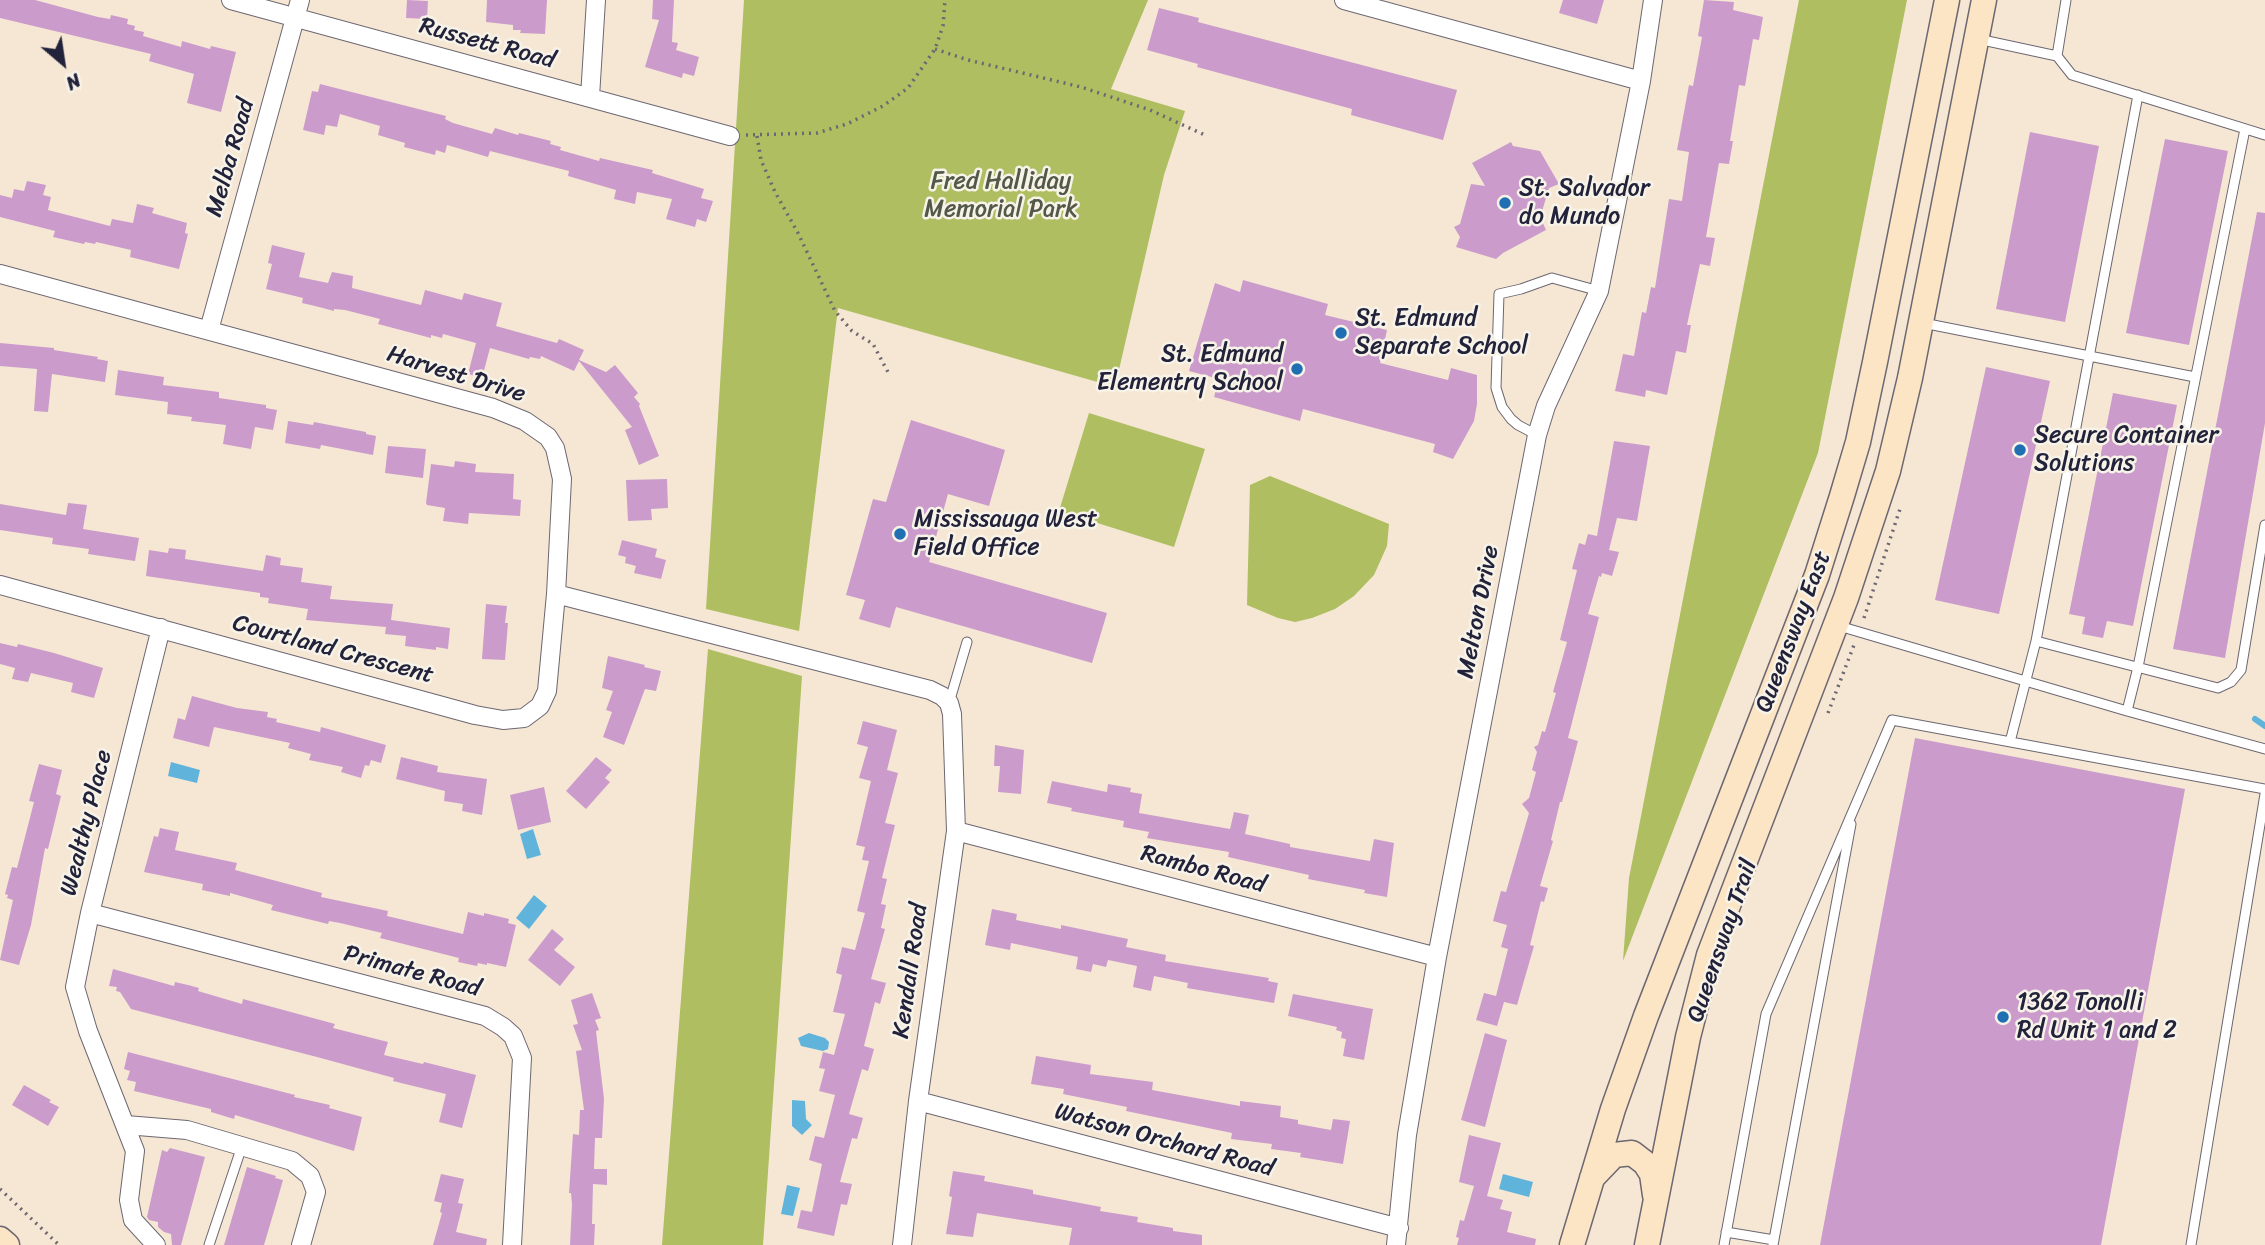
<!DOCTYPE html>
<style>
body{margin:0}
#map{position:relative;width:2265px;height:1245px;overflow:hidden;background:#f6e7d4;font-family:Sriracha,sans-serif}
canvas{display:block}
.north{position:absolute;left:28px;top:28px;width:70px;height:70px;-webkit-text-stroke:5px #f7f3e8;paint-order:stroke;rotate:151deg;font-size:19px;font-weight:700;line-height:28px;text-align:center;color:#22223b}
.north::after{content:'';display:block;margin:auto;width:24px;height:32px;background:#22223b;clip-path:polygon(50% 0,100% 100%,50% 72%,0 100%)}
</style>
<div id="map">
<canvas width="2265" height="1245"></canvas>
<div class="north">N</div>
</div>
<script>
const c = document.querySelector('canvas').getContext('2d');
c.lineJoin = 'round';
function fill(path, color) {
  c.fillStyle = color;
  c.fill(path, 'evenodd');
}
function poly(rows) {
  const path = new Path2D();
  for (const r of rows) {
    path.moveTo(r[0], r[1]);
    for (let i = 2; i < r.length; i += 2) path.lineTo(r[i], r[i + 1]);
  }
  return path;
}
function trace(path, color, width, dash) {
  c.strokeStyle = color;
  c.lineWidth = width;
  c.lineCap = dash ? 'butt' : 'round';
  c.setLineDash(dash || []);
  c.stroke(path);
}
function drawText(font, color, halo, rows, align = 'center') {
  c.font = font + ' Sriracha,sans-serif';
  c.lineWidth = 5;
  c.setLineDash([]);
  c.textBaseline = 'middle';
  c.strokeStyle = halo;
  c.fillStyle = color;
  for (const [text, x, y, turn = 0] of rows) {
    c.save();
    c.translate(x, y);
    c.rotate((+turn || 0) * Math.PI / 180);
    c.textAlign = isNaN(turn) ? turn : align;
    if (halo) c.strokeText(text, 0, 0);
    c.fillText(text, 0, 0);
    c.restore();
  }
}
const green = poly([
 [744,0,1148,0,1111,89,1185,111,1164,175,1115,387,838,308,799,631,706,609],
 [1799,0,1907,0,1818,453,1623,961,1629,878],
 [1089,413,1205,449,1174,547,1059,511],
 [1270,476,1389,524,1387,546,1374,575,1354,596,1335,609,1312,618,1295,622,1278,618,1247,605,1250,485],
 [708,649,802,676,763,1245,662,1245]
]);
const water = poly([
 [171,762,200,770,197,783,168,776],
 [533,829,541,855,527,859,520,834],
 [534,895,547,906,529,929,516,918],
 [809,1033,825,1038,829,1042,828,1049,823,1051,801,1046,798,1038],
 [792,1100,805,1101,806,1119,812,1125,802,1135,792,1126],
 [1503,1174,1533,1182,1529,1197,1499,1189],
 [787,1185,800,1188,793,1216,781,1214]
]);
const stream = poly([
 [2255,719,2265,726]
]);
const building = poly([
 [0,0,35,0,98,17,110,19,111,15,128,19,127,24,135,26,134,30,144,32,143,36,181,47,182,41,210,49,211,46,236,52,221,112,187,103,194,74,149,61,151,54,0,18],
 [407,0,428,1,427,19,406,18],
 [487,0,547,0,545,34,520,33,521,30,513,30,513,25,486,22],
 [653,0,674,0,672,42,678,43,676,50,699,57,694,76,683,73,682,78,645,67,659,20,652,19],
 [1563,0,1604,0,1597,24,1559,13],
 [1704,0,1734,2,1733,10,1763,17,1759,40,1753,39,1745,86,1739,85,1730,141,1733,141,1729,164,1719,163,1706,237,1715,238,1710,266,1700,264,1687,325,1691,325,1686,353,1676,351,1667,395,1646,390,1645,397,1615,391,1623,354,1634,356,1642,312,1646,313,1651,287,1655,288,1669,199,1682,201,1689,152,1677,150,1689,85,1693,86,1702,37,1698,36],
 [1159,8,1199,18,1198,22,1457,90,1443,140,1351,115,1352,109,1197,67,1198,64,1147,50],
 [320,84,446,116,445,119,453,123,492,134,495,128,518,135,519,133,551,141,550,144,561,147,560,150,599,161,600,158,653,170,652,173,704,189,701,198,713,201,706,222,697,219,695,227,666,219,672,199,637,192,635,204,614,199,616,190,568,176,569,171,490,151,488,157,447,145,445,153,436,150,435,155,404,147,405,143,378,135,380,126,340,114,337,127,326,125,324,135,303,130,312,91,318,92],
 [2030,132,2099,146,2065,322,1996,309],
 [2165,139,2228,151,2189,345,2126,333],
 [1511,142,1513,146,1540,151,1559,184,1549,188,1543,208,1541,219,1546,230,1503,253,1496,259,1456,247,1460,237,1454,227,1460,224,1471,184,1485,186,1472,163],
 [27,181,46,185,43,195,51,197,48,210,110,226,112,219,133,223,137,204,154,208,152,213,187,223,185,233,188,234,179,269,130,257,131,250,96,242,95,244,85,242,84,244,53,237,55,231,0,217,0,195,12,198,14,189,24,191],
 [2257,212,2265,213,2265,423,2225,658,2173,649],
 [272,245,305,253,299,277,328,283,332,272,353,276,352,288,421,305,425,290,462,300,464,293,502,303,496,326,557,343,559,339,584,350,579,360,606,372,615,365,638,393,634,397,640,404,639,406,659,456,639,465,625,430,632,427,579,361,574,371,541,356,540,359,530,357,529,359,490,348,482,378,468,374,476,343,443,334,442,338,431,335,431,338,378,324,380,319,345,310,334,309,334,311,315,306,302,303,303,298,266,289,272,264,268,263],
 [1243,280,1328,304,1325,315,1387,330,1380,363,1448,380,1451,368,1477,375,1477,404,1474,421,1453,459,1433,452,1435,444,1303,409,1300,421,1214,397,1219,379,1189,371,1215,283,1240,292],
 [0,343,54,348,54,350,98,357,97,359,108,361,105,382,52,374,48,412,34,411,37,369,0,366],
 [1986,367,2050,381,1999,614,1935,600],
 [118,370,164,377,163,385,219,392,219,398,266,405,266,408,277,410,273,430,255,427,251,449,223,444,226,425,191,421,192,417,167,414,168,402,115,395],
 [2113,393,2177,405,2133,626,2107,621,2103,638,2082,634,2085,617,2069,614],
 [911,420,1005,450,989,506,948,494,929,562,1107,613,1092,663,896,607,890,628,859,619,865,600,846,595,873,499,886,502],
 [288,421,313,425,314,422,366,432,366,434,376,436,373,455,321,445,320,449,285,443],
 [1614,441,1650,446,1637,521,1617,518,1609,550,1619,552,1612,576,1602,573,1601,577,1599,576,1588,614,1599,617,1568,738,1578,741,1562,802,1560,802,1551,840,1553,841,1540,886,1548,888,1544,902,1541,901,1530,945,1534,946,1517,1005,1504,1002,1497,1026,1476,1020,1484,993,1496,996,1508,949,1501,947,1507,925,1493,921,1501,891,1506,892,1529,813,1522,804,1529,798,1536,772,1532,770,1537,752,1534,747,1538,745,1542,731,1545,732,1556,693,1553,692,1567,642,1560,640,1577,570,1572,569,1579,543,1585,545,1588,534,1597,536],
 [388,446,426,449,423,478,385,473],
 [455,461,476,464,475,472,514,474,513,499,521,500,520,516,469,513,468,524,443,521,445,508,427,505,426,503,431,464,454,467],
 [667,479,668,508,651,509,652,520,628,521,626,480],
 [68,503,87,505,83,529,139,538,135,561,88,554,89,549,52,544,53,538,0,530,0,504,66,515],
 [622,540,657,549,655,557,666,560,661,579,634,573,636,566,625,563,626,557,618,555],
 [169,548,186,550,185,559,263,571,266,555,281,558,280,565,303,568,301,582,332,586,330,599,393,604,391,620,450,628,448,649,436,647,436,650,405,646,406,636,385,634,386,627,306,620,308,609,268,603,269,598,260,597,260,593,146,576,149,550,168,553],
 [486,604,507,606,505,623,508,623,505,660,482,659],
 [0,643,17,647,18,644,54,653,103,668,94,698,71,692,73,683,31,673,28,682,12,679,15,668,0,664],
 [608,656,645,665,644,667,661,671,656,691,645,689,624,745,603,737,612,712,606,710,613,691,602,688],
 [192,696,237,708,268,712,267,717,277,719,276,722,320,732,321,727,386,745,381,763,371,760,369,766,365,765,361,778,341,772,343,767,309,760,311,754,288,748,290,743,214,727,209,747,173,738,178,718,185,720],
 [863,721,897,730,887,770,898,773,885,823,895,825,882,878,887,879,881,904,886,905,881,928,885,929,871,979,886,983,880,1004,875,1002,864,1046,874,1049,868,1071,862,1069,849,1114,863,1118,857,1139,852,1138,840,1182,852,1184,847,1205,841,1204,834,1236,797,1228,801,1210,812,1212,822,1164,809,1160,815,1136,824,1138,835,1095,819,1091,825,1069,819,1068,823,1052,834,1055,845,1014,833,1012,842,975,836,973,842,947,855,950,865,913,857,911,869,861,862,860,865,847,856,845,871,781,859,778,868,747,857,744],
 [1915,738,2185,789,2101,1245,1820,1245],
 [995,745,1024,750,1021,794,998,792,1000,766,994,766],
 [401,757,438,766,437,772,487,779,482,815,462,811,463,804,444,801,445,791,396,779],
 [596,757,612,770,605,778,610,782,586,809,566,791],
 [39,764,62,770,56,794,61,796,48,849,45,848,31,925,19,965,0,960,13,900,7,898,8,895,5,894,12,867,17,868,34,802,29,801],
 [1052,781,1107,792,1108,784,1131,788,1130,792,1142,794,1139,813,1230,829,1234,812,1249,815,1245,834,1290,844,1290,847,1370,861,1374,839,1394,843,1387,897,1364,893,1365,890,1308,879,1309,875,1228,857,1229,852,1147,838,1149,832,1123,827,1124,821,1071,811,1072,808,1047,803],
 [544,787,551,822,518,830,510,795],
 [160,828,179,832,175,850,237,863,235,870,322,893,321,897,388,911,387,916,463,934,468,912,484,916,484,913,509,919,508,923,516,925,506,967,487,963,487,965,478,963,477,966,458,962,459,958,380,938,382,933,340,923,329,921,328,924,271,910,273,905,230,893,230,896,202,890,203,884,144,872,154,836,158,837],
 [992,909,1017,914,1016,920,1061,929,1061,925,1128,939,1126,947,1166,955,1165,961,1269,978,1268,981,1278,983,1274,1003,1187,988,1188,983,1154,976,1151,991,1133,987,1137,966,1108,960,1106,967,1093,964,1091,972,1076,969,1078,957,1011,943,1010,950,985,945],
 [552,929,564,939,554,950,575,967,560,986,528,960],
 [113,969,174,986,175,982,188,985,199,988,198,991,242,1004,243,999,335,1024,333,1028,388,1042,384,1055,423,1064,424,1062,476,1075,462,1128,439,1122,446,1094,393,1081,394,1078,317,1057,131,1009,120,992,116,991,117,987,109,986],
 [592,993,601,1018,595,1020,599,1030,596,1031,604,1099,602,1138,595,1138,594,1169,607,1169,607,1185,593,1184,592,1224,595,1224,594,1245,570,1245,572,1204,571,1193,569,1193,573,1134,579,1135,580,1110,584,1110,576,1051,582,1050,573,1025,578,1024,571,1000],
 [1293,994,1373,1009,1364,1060,1343,1056,1346,1039,1341,1038,1342,1032,1336,1030,1337,1027,1288,1016],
 [1485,1033,1507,1040,1485,1127,1461,1120],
 [128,1052,295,1095,294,1097,330,1105,329,1108,362,1117,354,1151,235,1115,234,1119,211,1112,211,1109,134,1091,136,1082,127,1080,130,1071,124,1069],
 [1036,1056,1091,1065,1090,1074,1153,1082,1152,1090,1240,1106,1240,1101,1281,1106,1280,1117,1298,1120,1298,1124,1331,1130,1333,1119,1350,1121,1343,1164,1300,1157,1301,1153,1271,1149,1272,1144,1231,1139,1232,1133,1126,1111,1127,1107,1063,1094,1064,1089,1031,1084],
 [24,1085,51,1100,49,1102,59,1107,48,1126,12,1105],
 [1469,1135,1501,1143,1487,1196,1503,1200,1500,1209,1512,1212,1507,1232,1536,1239,1535,1245,1457,1245,1459,1238,1456,1237,1460,1220,1464,1221,1474,1186,1459,1182],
 [170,1148,205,1157,181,1245,172,1245,171,1234,164,1232,158,1227,158,1222,149,1220,147,1217,162,1150,167,1152],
 [247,1167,276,1176,275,1178,283,1180,277,1201,264,1245,224,1245],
 [953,1171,985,1176,984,1181,1033,1190,1033,1194,1101,1207,1100,1211,1138,1217,1137,1222,1173,1228,1173,1231,1202,1235,1202,1245,1069,1245,1072,1228,977,1213,973,1237,946,1234,952,1197,949,1196],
 [441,1174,464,1179,458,1203,463,1204,456,1232,487,1239,486,1245,433,1245,442,1213,440,1212,442,1203,434,1201]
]);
const path = poly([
 [935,49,968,60,1081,87,1150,110,1207,136],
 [746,135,817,133,847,124,883,106,908,88,935,49,943,26,945,0],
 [757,136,761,160,775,192,798,233,835,311,852,331,873,344,889,374],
 [1864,618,1900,509],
 [1828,713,1854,645],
 [0,1189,59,1245]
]);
const lane = poly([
 [1978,39,2057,56,2072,75,2265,135],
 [2057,56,2066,0],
 [1923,323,2195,377],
 [1537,435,1518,425,1511,419,1502,407,1496,388,1499,294,1521,289,1552,278,1599,291],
 [1839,626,2127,711,2138,667,2245,129],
 [2036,641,2218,688,2231,682,2241,670,2265,525],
 [949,703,967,642],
 [2127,711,2265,749],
 [2010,742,2036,641,2138,95],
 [1726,1232,1774,1240],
 [209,1245,242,1146],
 [1724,1245,1766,1014,1892,720,2265,789],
 [1773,1245,1851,824],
 [2191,1245,2265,794]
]);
const street = poly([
 [231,0,730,136],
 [1344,0,1641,81],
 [590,97,596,0],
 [0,274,493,408,525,421,548,437,555,448,562,479,556,594,547,691,540,706,524,718,503,720,475,715,0,585],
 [209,330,300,0],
 [556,594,930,690,942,696,949,703,952,714,956,831,918,1101,902,1245],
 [956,831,1437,957],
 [90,913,485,1016,503,1027,513,1036,522,1058,512,1245],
 [918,1101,1399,1228],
 [126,1125,187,1130,292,1161,310,1176,316,1192,301,1245],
 [156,1245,133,1220,129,1200,135,1151,88,1031,75,987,90,913,161,628],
 [1396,1245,1407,1135,1437,957,1537,435,1546,406,1599,291,1641,81,1653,0]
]);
const secondary = poly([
 [1592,1178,1614,1155,1632,1153,1645,1163,1652,1174,1655,1195],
 [0,1239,7,1245],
 [1572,1245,1613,1109,1646,1016,1817,575,1842,496,1858,442,1875,362,1947,0],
 [1647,1245,1688,1037,1709,955,1846,598,1888,471,1910,378,1984,0]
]);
const markers = [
 [1505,203,7,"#1f6fb2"],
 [1341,333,7,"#1f6fb2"],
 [1297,369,7,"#1f6fb2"],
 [2020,450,7,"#1f6fb2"],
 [900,534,7,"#1f6fb2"],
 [2003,1017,7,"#1f6fb2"]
];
const streetNames = [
 ["Russett Road",487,44,15],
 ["Melba Road",231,158,-74],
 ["Harvest Drive",456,375,17],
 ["Melton Drive",1479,612,-79],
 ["Queensway East",1794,632,-69],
 ["Courtland Crescent",333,650,15],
 ["Wealthy Place",87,823,-76],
 ["Rambo Road",1203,870,15],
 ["Queensway Trail",1723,941,-71],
 ["Kendall Road",911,971,-82],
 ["Primate Road",412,972,15],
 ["Watson Orchard Road",1164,1141,15]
];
const parkNames = [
 ["Fred Halliday",1001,182],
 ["Memorial Park",1001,210]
];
const poiNames = [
 ["St. Salvador",1519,189],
 ["do Mundo",1519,217],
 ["St. Edmund",1355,319],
 ["Separate School",1355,347],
 ["St. Edmund",1283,355,"right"],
 ["Elementry School",1283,383,"right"],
 ["Secure Container",2034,436],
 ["Solutions",2034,464],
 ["Mississauga West",914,520],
 ["Field Office",914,548],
 ["1362 Tonolli",2017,1003],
 ["Rd Unit 1 and 2",2017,1031]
];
fill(green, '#aebe61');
fill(water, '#60b4dc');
trace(stream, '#60b4dc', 6);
fill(building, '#cb9ccb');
trace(lane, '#6c6771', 11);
trace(street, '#6c6771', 20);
trace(secondary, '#6c6771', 27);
trace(path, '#6c6771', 3.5, [2, 5]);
trace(lane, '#fff', 9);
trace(street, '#fff', 18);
trace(secondary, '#fce5c4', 24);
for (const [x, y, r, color] of markers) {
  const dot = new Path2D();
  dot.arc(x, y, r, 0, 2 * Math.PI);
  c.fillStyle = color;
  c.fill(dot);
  trace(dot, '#f7f3e8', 2.5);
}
drawText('24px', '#22223b', '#f7f3e8', streetNames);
drawText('24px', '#535948', '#f7f3e8', parkNames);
drawText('24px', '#22223b', '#f7f3e8', poiNames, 'left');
</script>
